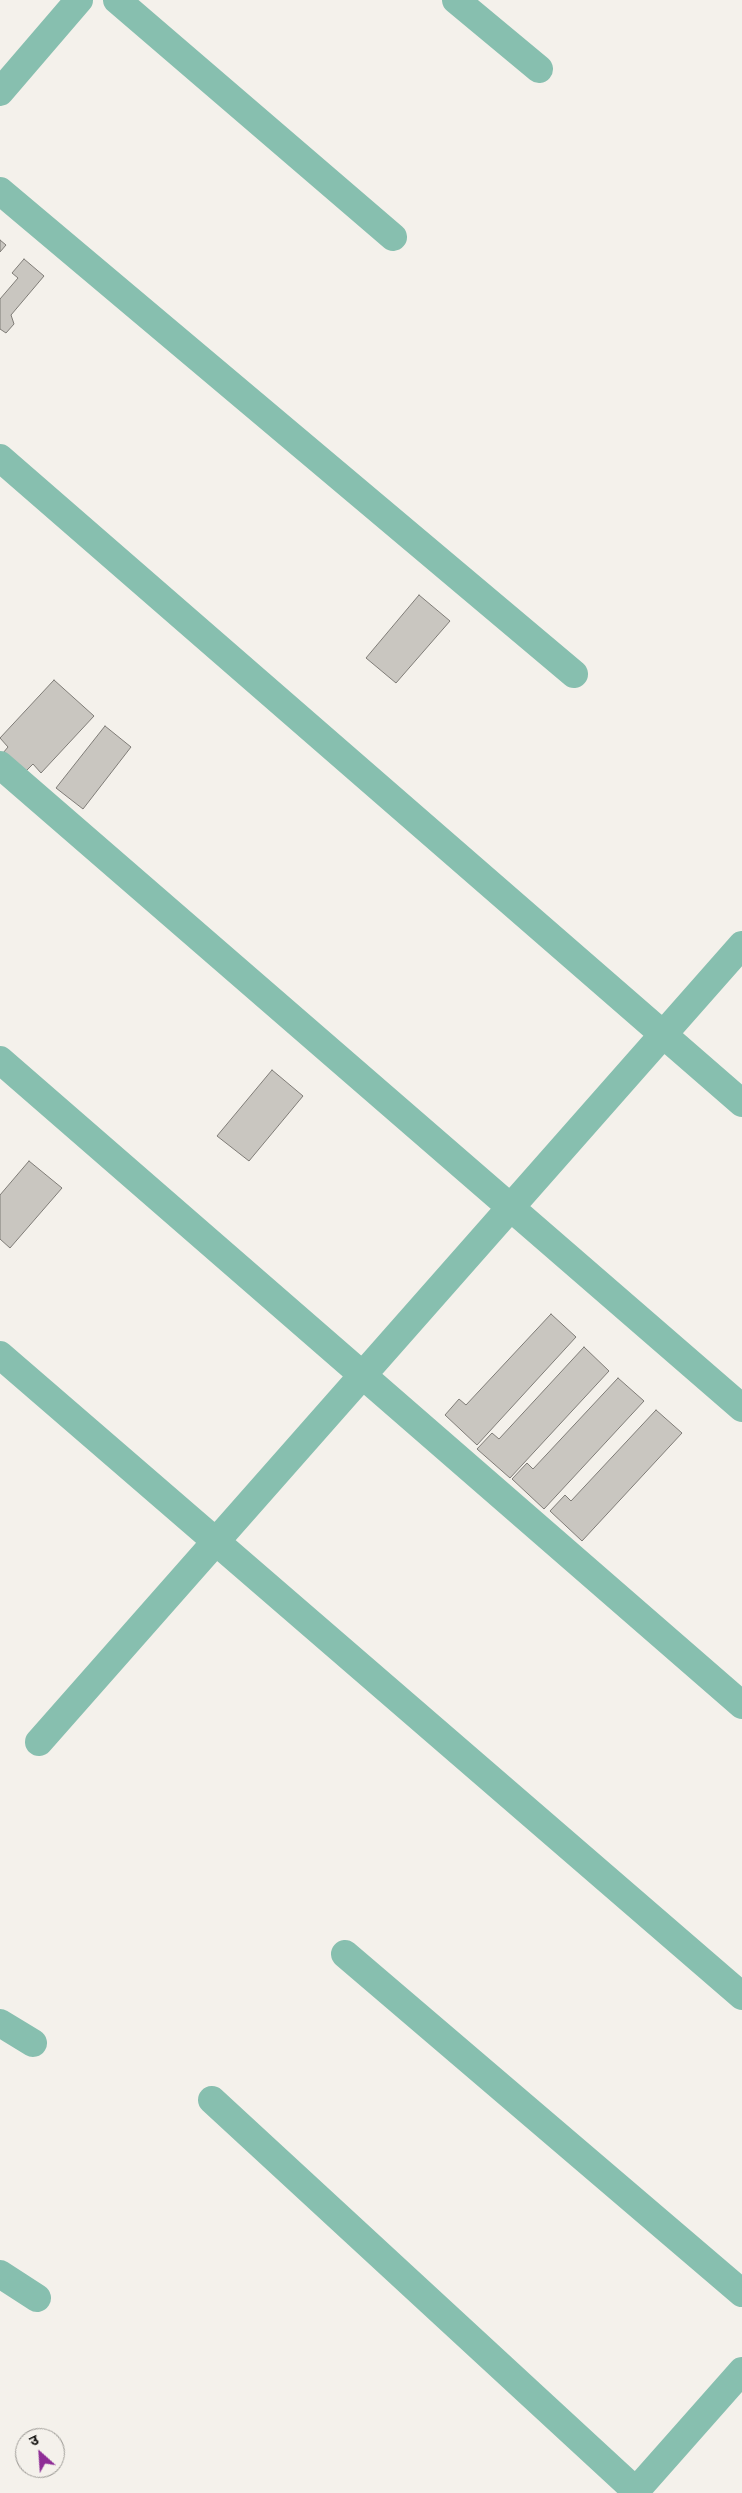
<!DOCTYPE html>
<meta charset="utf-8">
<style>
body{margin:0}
#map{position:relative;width:742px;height:2493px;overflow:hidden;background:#f4f1eb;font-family:"Source Serif 4","Noto Sans Devanagari",serif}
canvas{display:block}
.north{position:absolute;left:15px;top:2428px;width:50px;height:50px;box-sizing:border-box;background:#f4f1eb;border:1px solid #999792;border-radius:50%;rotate:334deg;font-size:14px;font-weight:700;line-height:20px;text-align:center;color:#100f0d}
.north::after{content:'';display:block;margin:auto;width:18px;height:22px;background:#8e2d96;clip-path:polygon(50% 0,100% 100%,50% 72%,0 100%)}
</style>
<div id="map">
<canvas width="742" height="2493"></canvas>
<div class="north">उ</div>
</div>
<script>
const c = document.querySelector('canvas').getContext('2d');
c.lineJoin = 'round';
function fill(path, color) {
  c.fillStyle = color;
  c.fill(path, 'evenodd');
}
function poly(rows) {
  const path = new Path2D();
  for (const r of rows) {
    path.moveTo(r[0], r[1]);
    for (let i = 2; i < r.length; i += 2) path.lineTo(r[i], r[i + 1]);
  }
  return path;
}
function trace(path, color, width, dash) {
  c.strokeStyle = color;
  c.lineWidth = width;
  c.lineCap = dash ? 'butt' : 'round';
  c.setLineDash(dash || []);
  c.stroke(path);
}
const building = poly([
 [0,240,6,245,0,252,0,240],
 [24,259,44,276,11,315,14,324,6,333,0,329,0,299,18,278,12,273,24,259],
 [419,595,450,621,396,683,366,658,419,595],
 [54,680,94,716,41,773,33,764,24,773,3,753,8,747,0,738,54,680],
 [105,726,131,747,83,809,56,788,105,726],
 [272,1070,303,1096,249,1161,217,1136,272,1070],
 [29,1161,62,1188,10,1248,0,1239,0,1195,29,1161],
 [551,1314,576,1337,477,1445,445,1415,459,1399,466,1405,551,1314],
 [584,1347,609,1371,510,1478,477,1449,492,1433,499,1439,584,1347],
 [618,1378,644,1401,544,1509,512,1479,527,1463,533,1469,618,1378],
 [656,1410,682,1433,582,1541,550,1511,565,1495,571,1501,656,1410]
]);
const street = poly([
 [117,0,393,237],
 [456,0,539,69],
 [0,92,79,0],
 [0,191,574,674],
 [0,458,742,1103],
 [0,765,742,1408],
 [0,1060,742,1705],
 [0,1355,742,1996],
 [39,1742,742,945],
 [345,1954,742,2293],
 [0,2023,33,2043],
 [212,2100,638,2493],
 [0,2274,37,2298],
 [634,2493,742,2371]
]);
fill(building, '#c9c6c0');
trace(building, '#7f7c77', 1);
trace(street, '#87bfaf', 28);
</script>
